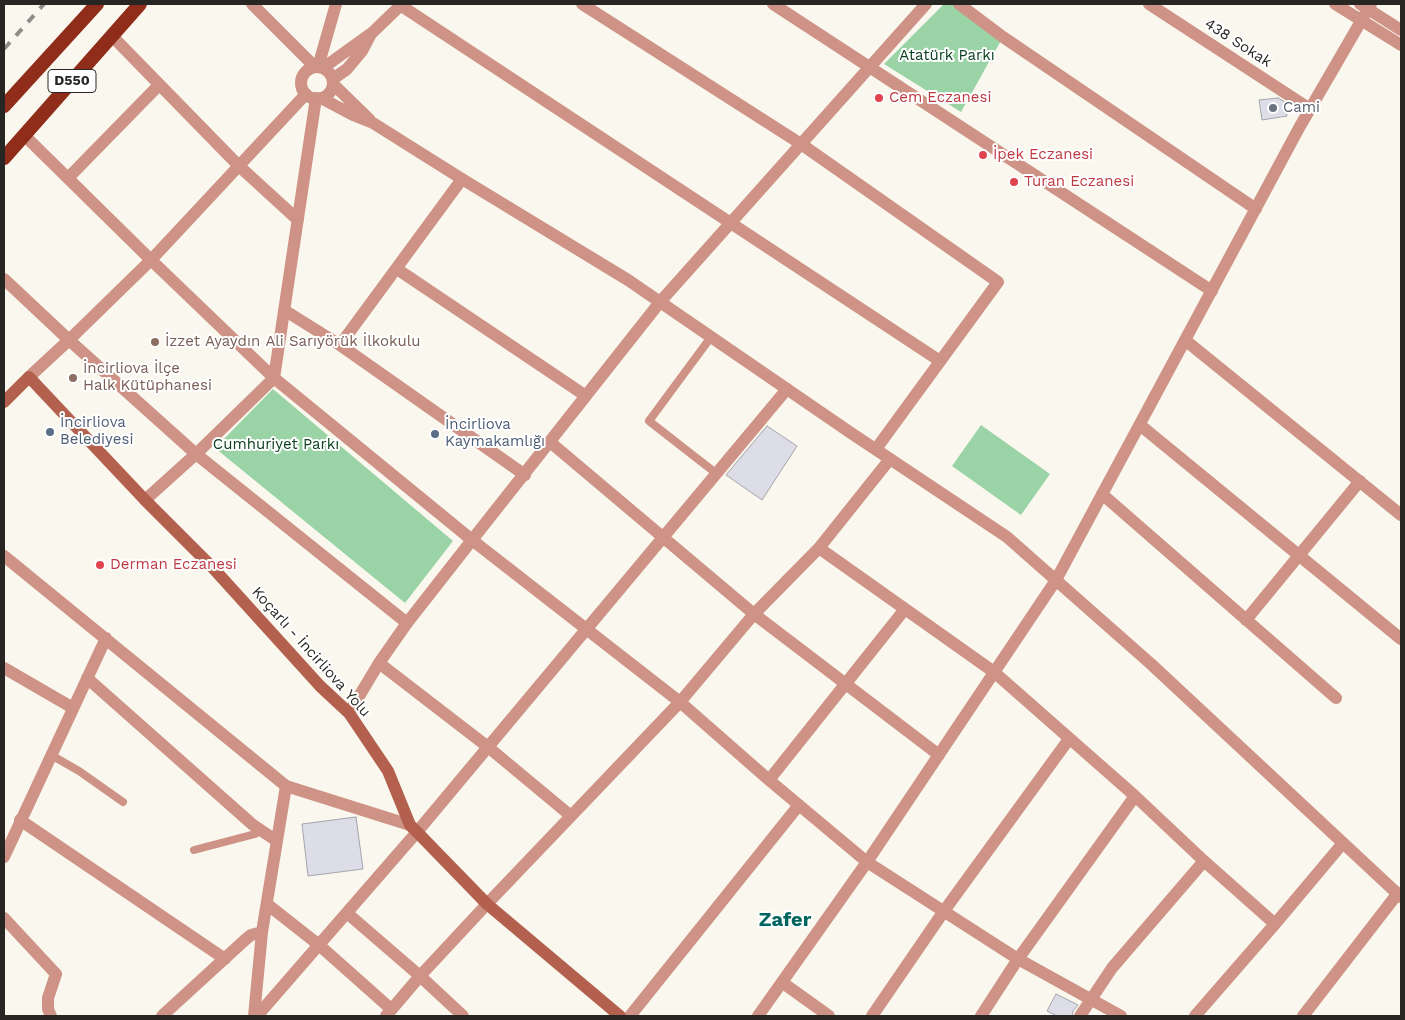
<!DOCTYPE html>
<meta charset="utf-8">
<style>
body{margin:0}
#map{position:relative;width:1405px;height:1020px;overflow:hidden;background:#faf8ee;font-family:"Work Sans",sans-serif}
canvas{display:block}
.frame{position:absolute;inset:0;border:5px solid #272623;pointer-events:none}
</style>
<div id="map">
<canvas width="1405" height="1020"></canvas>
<div class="frame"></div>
</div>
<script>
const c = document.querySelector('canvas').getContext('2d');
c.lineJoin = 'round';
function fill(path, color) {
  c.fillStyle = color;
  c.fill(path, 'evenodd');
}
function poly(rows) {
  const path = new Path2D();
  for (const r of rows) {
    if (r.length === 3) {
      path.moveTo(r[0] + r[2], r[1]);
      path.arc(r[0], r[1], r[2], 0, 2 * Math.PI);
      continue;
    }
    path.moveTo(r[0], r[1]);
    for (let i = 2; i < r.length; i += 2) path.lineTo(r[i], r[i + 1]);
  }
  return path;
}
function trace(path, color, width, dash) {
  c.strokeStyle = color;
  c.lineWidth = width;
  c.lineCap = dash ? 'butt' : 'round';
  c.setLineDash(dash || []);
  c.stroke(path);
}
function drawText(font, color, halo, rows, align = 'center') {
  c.font = font + ' "Work Sans",sans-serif';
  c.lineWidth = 4;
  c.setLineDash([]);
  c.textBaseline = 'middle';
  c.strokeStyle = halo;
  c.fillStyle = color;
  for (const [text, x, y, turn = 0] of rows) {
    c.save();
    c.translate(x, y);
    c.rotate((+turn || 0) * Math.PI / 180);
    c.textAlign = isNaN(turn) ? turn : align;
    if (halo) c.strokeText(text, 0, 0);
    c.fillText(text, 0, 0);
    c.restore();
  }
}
const green = poly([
 [944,4,959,4,1003,37,961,112,884,64],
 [273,389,453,541,405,603,215,448],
 [981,425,1050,474,1021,515,952,466]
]);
const building = poly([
 [1278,98,1285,102,1287,116,1262,120,1259,100,1278,98],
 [767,426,797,446,762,500,726,475,767,426],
 [356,817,363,869,308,876,302,824,356,817],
 [1056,994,1078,1005,1073,1011,1072,1016,1057,1016,1047,1011,1056,994]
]);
const service = poly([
 [711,337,649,421,717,474],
 [51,755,79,771,123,802],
 [194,850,255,834,260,831]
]);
const minor = poly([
 [252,4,315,67],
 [582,4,801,144,998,282,876,449],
 [773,4,1212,291],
 [959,4,1003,37,1256,209],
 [1149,4,1310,109],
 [1335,4,1401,45],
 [1360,4,1401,30],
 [400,5,940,361],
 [112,36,239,166,298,220],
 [317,83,16],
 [323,68,373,32,402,4],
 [333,79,347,69,362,51,371,34],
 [306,94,151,260,69,340,196,454,407,623],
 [24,135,151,260,274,378,472,540,660,302,926,4],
 [68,178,159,85],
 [397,269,586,396],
 [284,310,340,345,525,475],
 [1185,340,1401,515],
 [340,345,462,179],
 [1140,425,1401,639],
 [550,442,754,614,939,755],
 [1102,494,1336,698],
 [145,500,196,454,274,378,316,98],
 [819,548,994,672,1135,796,1204,861,1275,924],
 [4,556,286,786,410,825],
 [1246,620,1360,481],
 [379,663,488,747,571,816],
 [4,668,73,708],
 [87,678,253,825,277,841],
 [349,713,379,663,407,623,472,540,680,702,769,780,867,862,1018,959,1121,1016],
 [769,780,905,609],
 [20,820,225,959],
 [4,857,106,638],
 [267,904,319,945,391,1009],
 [347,913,420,976,463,1016],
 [4,918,56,974,48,998,48,1009,51,1016],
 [783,983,829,1016],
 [162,1016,246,939,251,935,262,932],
 [254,1016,262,932,286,786],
 [257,1016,417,832,787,389],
 [386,1016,420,976,487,904,680,702,754,614,819,548,890,459],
 [630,1016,799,805],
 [758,1016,867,862,1056,580,1299,128,1371,4],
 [872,1016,944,911,1069,739],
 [981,1016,1018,959,1135,796],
 [1080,1016,1112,968,1204,861],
 [1195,1016,1275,924,1343,843],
 [1303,1016,1398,893]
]);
const tertiary = poly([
 [318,67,336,4],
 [333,84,370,120],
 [321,98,353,115,373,123,462,179,628,280,851,433,1007,537,1151,664,1401,897],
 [4,279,69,340,29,377]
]);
const secondary = poly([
 [4,402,29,377,145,500,213,568,320,686,349,713,388,771,410,825,417,832,487,904,620,1016]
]);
const trunk = poly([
 [4,106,97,4],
 [4,158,140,4]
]);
const rail = poly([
 [4,49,44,4]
]);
const markers = [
 [879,98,5,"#e0444e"],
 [1273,108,5,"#6b7280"],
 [983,155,5,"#e0444e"],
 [1014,182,5,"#e0444e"],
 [155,342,5,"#8d6e63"],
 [73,378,5,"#8d6e63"],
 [50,432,5,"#5c6f8a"],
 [435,434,5,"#5c6f8a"],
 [100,565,5,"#e0444e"]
];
const shields = [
 [72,81,48]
];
const shieldNames = [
 ["D550",72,81]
];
const streetNames = [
 ["438 Sokak",1238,43,33],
 ["Koçarlı - İncirliova Yolu",311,652,48]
];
const parkNames = [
 ["Atatürk Parkı",947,56],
 ["Cumhuriyet Parkı",276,445]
];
const healthNames = [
 ["Cem Eczanesi",889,98],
 ["İpek Eczanesi",993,155],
 ["Turan Eczanesi",1024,182],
 ["Derman Eczanesi",110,565]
];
const worshipNames = [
 ["Cami",1283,108]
];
const educationNames = [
 ["İzzet Ayaydın Ali Sarıyörük İlkokulu",165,342],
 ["İncirliova İlçe",83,369],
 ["Halk Kütüphanesi",83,386]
];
const serviceNames = [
 ["İncirliova",60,423],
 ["Belediyesi",60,440],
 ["İncirliova",445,425],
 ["Kaymakamlığı",445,442]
];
const districtNames = [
 ["Zafer",785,920]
];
fill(green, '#9ad4a6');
fill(building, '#dcdde6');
trace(building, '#a3a4ad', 1);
trace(service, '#ce9386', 8);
trace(minor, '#ce9386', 12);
trace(tertiary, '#ce9386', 12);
trace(secondary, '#b4604f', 12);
trace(trunk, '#8f2c1a', 14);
trace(rail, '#8f8d87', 4, [9, 9]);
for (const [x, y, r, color] of markers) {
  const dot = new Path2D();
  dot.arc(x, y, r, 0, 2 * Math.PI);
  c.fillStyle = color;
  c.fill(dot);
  trace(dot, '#fff', 2);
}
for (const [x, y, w] of shields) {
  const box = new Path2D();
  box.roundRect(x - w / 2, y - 11.5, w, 23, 4);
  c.fillStyle = '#fff';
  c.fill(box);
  trace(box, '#272623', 1);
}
drawText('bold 14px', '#272623', null, shieldNames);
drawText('15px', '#272623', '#fff', streetNames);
drawText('15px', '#0b411e', '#fff', parkNames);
drawText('15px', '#be3a42', '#fff', healthNames, 'left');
drawText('15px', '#5b616d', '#fff', worshipNames, 'left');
drawText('15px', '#785e54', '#fff', educationNames, 'left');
drawText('15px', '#4e5e75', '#fff', serviceNames, 'left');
drawText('bold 20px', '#00655e', '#fff', districtNames);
</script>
